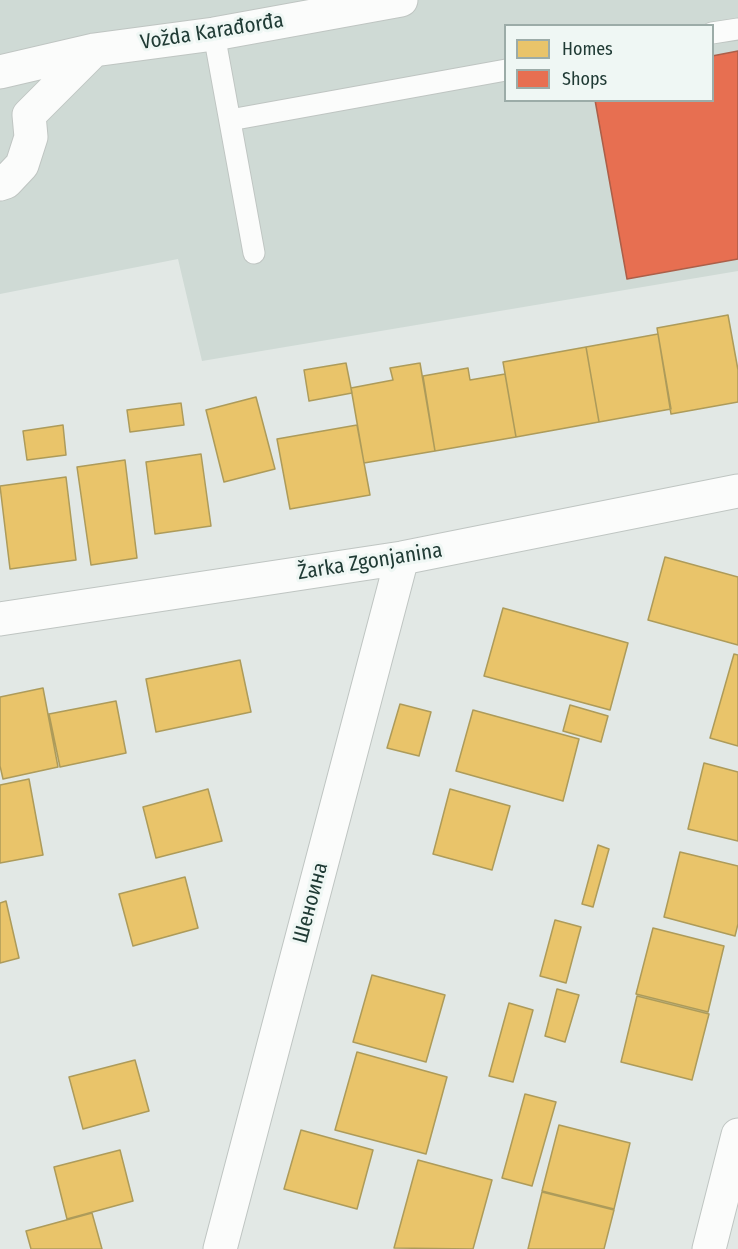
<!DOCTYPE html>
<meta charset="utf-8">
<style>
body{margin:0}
#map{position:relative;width:738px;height:1249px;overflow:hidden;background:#e2e8e5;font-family:"Fira Sans Condensed",sans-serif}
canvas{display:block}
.legend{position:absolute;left:504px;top:24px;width:210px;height:78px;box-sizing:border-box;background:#eff7f4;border:2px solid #9caca8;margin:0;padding:8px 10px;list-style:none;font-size:18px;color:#203b35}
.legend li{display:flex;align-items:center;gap:12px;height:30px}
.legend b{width:30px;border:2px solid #9caca8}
</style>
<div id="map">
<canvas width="738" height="1249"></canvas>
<ul class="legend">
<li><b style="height:16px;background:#e9c46a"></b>Homes</li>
<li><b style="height:16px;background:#e76f51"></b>Shops</li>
</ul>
</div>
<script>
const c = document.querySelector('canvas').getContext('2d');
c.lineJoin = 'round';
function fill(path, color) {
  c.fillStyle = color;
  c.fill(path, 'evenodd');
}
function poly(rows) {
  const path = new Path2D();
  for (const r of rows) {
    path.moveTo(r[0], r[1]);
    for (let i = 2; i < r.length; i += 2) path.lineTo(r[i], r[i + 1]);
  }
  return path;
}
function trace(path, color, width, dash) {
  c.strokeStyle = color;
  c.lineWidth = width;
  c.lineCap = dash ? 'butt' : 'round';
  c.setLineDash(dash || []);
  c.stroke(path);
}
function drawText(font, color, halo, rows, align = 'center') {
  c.font = font + ' "Fira Sans Condensed",sans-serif';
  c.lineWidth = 6;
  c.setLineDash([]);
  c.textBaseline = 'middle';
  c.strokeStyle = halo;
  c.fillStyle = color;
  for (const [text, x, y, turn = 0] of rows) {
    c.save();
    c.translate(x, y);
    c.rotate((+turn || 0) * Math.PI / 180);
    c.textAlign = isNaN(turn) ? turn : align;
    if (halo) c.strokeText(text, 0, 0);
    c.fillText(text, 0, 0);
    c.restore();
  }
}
const built = poly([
 [0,0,738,0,738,271,202,361,178,259,0,294],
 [506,26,712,26,712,100,506,100]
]);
const homes = poly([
 [728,315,738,370,738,402,671,414,657,328,728,315],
 [658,334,671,409,599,422,586,347,658,334],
 [586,347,599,422,516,437,503,362,586,347],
 [346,363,352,393,309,401,304,370,346,363],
 [420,363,435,451,364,463,351,388,393,380,390,368,420,363],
 [468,368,470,380,505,374,516,437,435,451,423,376,468,368],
 [256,397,275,469,224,482,206,410,256,397],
 [181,403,184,425,130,432,127,410,181,403],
 [63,425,66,455,27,460,23,431,63,425],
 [357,425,370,495,290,509,277,439,357,425],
 [201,454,211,526,155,534,146,462,201,454],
 [125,460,137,558,91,565,77,467,125,460],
 [66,477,76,560,10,569,0,486,66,477],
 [665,557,738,577,738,645,648,620,665,557],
 [503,608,628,643,610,710,484,676,503,608],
 [734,654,738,655,738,746,710,738,734,654],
 [240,660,251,712,156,732,146,679,240,660],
 [43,688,58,767,3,779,0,766,0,697,43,688],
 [116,701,126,753,60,767,49,714,116,701],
 [400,704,431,712,419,756,387,748,400,704],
 [570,705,608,716,601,742,563,731,570,705],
 [473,710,579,739,563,801,456,771,473,710],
 [704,763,738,772,738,841,688,829,704,763],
 [29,779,43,855,0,863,0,785,29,779],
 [208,789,222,841,156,858,143,807,208,789],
 [450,789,510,806,492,870,433,854,450,789],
 [598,845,609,849,593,907,582,904,598,845],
 [680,852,738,866,738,924,735,936,664,917,680,852],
 [185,877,198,928,133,946,119,894,185,877],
 [6,901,19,958,0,963,0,903,6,901],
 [555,920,581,927,566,983,540,976,555,920],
 [653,928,724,946,708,1012,636,994,653,928],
 [372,975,445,995,426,1062,353,1042,372,975],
 [557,989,579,995,565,1042,545,1036,557,989],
 [637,996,709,1014,692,1080,621,1062,637,996],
 [509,1003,533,1010,513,1082,489,1076,509,1003],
 [357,1052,447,1077,426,1154,335,1130,357,1052],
 [135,1060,149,1111,83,1129,69,1077,135,1060],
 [525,1094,556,1102,532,1186,502,1178,525,1094],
 [559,1125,630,1143,614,1209,542,1191,559,1125],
 [301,1130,373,1150,357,1209,284,1189,301,1130],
 [120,1150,133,1201,67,1219,54,1167,120,1150],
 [418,1160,492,1180,473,1249,394,1248,418,1160],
 [542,1192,614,1210,604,1249,528,1249,542,1192],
 [92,1213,102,1249,31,1249,26,1231,92,1213]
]);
const shops = poly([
 [738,51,738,259,627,279,595,100,712,100,712,56,738,51]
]);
const lane = poly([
 [712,33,738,29],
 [214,34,254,253],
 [230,120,506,70]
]);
const street = poly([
 [0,72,94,50,214,34,401,0],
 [0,184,6,182,22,165,31,137,29,115,94,50],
 [0,619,402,558,738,491],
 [220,1249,402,558],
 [709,1249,738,1135]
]);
const streetNames = [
 ["Vožda Karađorđa",212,32,-9],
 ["Žarka Zgonjanina",370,562,-9],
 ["Шеноина",311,903,-75]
];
fill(built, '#cfdad5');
fill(homes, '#e9c46a');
trace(homes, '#ad9b5a', 1.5);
fill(shops, '#e76f51');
trace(shops, '#ab5f49', 1.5);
trace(lane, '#bfc5c2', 23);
trace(street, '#bfc5c2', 35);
trace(lane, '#fbfcfb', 21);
trace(street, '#fbfcfb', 33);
drawText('21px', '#203b35', '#eff7f4', streetNames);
</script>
